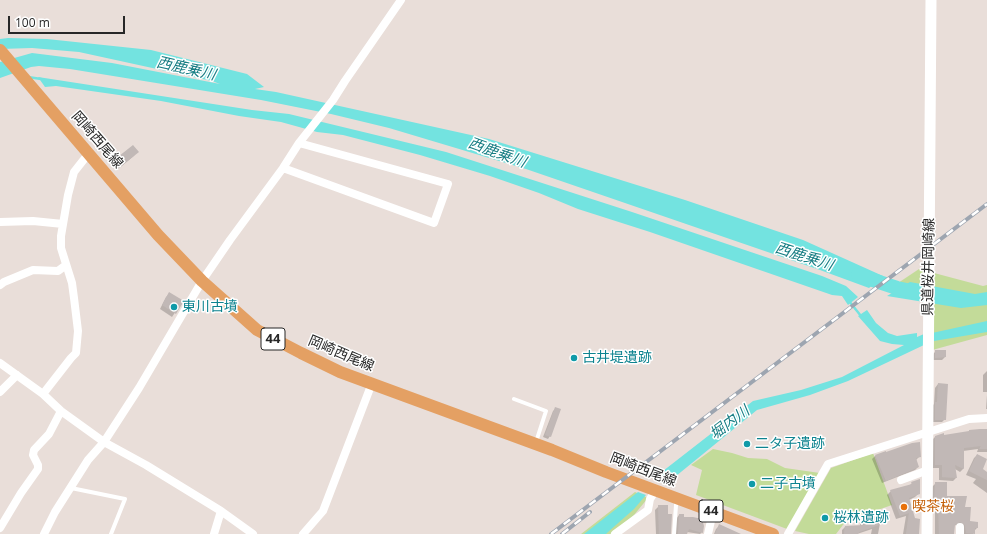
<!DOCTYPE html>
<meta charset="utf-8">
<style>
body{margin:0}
#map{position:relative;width:987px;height:534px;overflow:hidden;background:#e9ded9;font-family:"Open Sans",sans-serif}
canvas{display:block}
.scale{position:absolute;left:8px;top:16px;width:117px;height:18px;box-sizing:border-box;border:2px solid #272727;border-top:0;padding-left:5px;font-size:12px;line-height:14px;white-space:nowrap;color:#272727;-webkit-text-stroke:3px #fff;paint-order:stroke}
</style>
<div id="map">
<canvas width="987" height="534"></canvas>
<div class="scale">100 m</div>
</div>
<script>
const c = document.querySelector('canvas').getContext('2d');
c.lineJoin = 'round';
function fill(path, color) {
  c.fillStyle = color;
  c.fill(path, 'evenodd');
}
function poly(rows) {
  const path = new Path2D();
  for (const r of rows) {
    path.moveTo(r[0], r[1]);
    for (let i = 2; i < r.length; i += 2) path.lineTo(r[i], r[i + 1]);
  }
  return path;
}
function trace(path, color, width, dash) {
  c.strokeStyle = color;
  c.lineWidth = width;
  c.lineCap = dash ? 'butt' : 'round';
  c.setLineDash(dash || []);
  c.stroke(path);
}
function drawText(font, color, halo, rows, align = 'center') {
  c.font = font + ' "Open Sans","Noto Sans JP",sans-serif';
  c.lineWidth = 3;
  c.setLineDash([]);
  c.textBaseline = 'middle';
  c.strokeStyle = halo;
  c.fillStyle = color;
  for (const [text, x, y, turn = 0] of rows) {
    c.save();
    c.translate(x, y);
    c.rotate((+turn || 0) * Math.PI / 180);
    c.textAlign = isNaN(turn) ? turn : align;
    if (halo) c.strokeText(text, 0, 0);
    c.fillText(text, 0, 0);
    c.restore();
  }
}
const green = poly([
 [919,269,983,286,987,285,987,335,925,352,925,299,889,289],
 [713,449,732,453,748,458,767,459,785,468,820,473,787,529,696,495,702,470,691,465],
 [873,453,892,505,846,521,836,534,809,534,795,531,831,468],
 [635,492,648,498,634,515,615,531,611,534,581,534]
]);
const water = poly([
 [8,38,47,39,151,50,247,74,264,87,255,89,276,92,489,139,685,200,803,240,883,276,869,288,820,270,526,169,389,128,331,114,261,100,70,69,39,66,31,67,0,78,0,62,32,53,112,63,220,84,212,81,79,52,32,48,0,49,0,39],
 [38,77,252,110,289,114,446,152,632,212,822,276,846,286,858,297,848,305,842,296,832,295,650,232,578,209,539,193,490,176,420,155,343,135,317,132,281,122,239,116,161,101,56,86,45,87],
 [910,282,975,294,987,292,987,305,961,308,887,296],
 [867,310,876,323,888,333,897,336,917,333,917,337,924,334,924,345,848,381,810,395,757,410,665,485,654,478,753,401,801,390,842,377,904,345,892,344,880,341,858,316],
 [987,321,987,332,934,341,932,333],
 [638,492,646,495,634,509,608,532,606,534,584,534]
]);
const shadow = poly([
 [135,155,117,170,112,164,115,161],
 [169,294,182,302,172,317,160,309,166,297],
 [936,351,945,357,942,360,933,360,933,354],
 [987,371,987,392,983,392,983,375],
 [938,384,945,419,942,422,932,422,932,406,934,404,935,388],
 [987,395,987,409,986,409],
 [556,408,550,436,548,439,543,437,553,411],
 [987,430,987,452,977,452,978,449,963,451,963,469,960,472,955,469,956,478,953,481,939,480,939,468,932,468,932,440,935,437],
 [977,455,982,470,987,473,987,493,973,483,976,479,966,475,974,458],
 [875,456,920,456,916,460,918,467,915,470,882,483,872,459],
 [912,483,919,493,915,497,909,500,918,534,903,534,906,516,896,519,887,495,891,491,909,486],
 [936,483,946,497,964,508,969,522,977,528,974,531,973,534,962,534,960,526,954,525,954,534,935,534,935,505,931,505,932,487],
 [659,506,667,515,670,534,656,534,655,510],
 [679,515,683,518,702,532,700,534,687,532,686,534,675,534,676,519],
 [877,517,881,518,878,534,871,534,872,529,857,534,842,534,842,530,845,527,860,527,860,524,863,521],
 [719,526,725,534,714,534,716,529]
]);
const stream = poly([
 [28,77,41,79],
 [849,301,861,316]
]);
const river = poly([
 [858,275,897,288,917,292]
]);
const building = poly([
 [133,145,139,152,120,167,114,160],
 [169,292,184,301,176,314,162,305],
 [935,350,946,350,946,357,935,358],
 [938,383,948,384,946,420,935,420,935,402,937,402],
 [555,407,561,409,551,437,545,435],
 [980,429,987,429,987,449,979,449,981,446,964,448,964,469,955,465,957,478,942,477,942,465,935,465,935,436,944,433,944,435,969,431,969,430],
 [920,442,921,457,916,458,919,467,886,481,875,455,886,451,886,452,912,443],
 [977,454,987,459,983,469,987,472,987,480,969,471],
 [920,479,920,494,909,498,915,518,920,519,919,534,906,534,909,513,900,516,890,490,912,484,911,482],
 [935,482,947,482,947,496,967,496,965,507,971,507,970,521,978,522,978,528,975,528,975,534,966,533,965,525,960,522,955,525,954,534,939,534,938,502,934,502],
 [658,505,668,505,668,514,672,514,671,534,659,534],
 [679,514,684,514,684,517,693,517,702,519,704,526,703,533,689,529,687,534,678,534],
 [877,516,879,525,859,532,858,534,844,534,845,526,864,525,863,520],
 [719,524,741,534,715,534]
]);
const lane = poly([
 [514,399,546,411,536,442],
 [71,488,125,499,111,534],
 [674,534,676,505,678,501]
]);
const street = poly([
 [283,168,434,223,448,184,299,143],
 [0,222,33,221,63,224],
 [0,285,4,282,33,270,58,271,66,265],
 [0,363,43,394,61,411,104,442,146,465,221,511,253,534],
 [0,392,17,375],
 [43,394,71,358,76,353,78,331,74,298,72,283,61,248,61,236,68,195,74,172,89,153],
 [901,480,928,470],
 [960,527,960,534],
 [0,528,21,493,38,469,38,465,33,455,34,450,49,434,61,411],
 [44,534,55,512,88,460,104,442,139,388,202,281,230,240,283,168,299,143,333,100,345,81,401,0],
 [214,534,221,511],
 [303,534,323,511,372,383],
 [615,534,648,510,650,499,656,490],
 [708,534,713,512],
 [788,534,828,464,969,419,987,418]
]);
const secondary = poly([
 [927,534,931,0]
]);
const primary = poly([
 [0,50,158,235,202,281,257,330,301,353,340,372,552,450,606,472,773,534]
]);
const rail = poly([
 [551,534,987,204],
 [562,534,590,512]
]);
const markers = [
 [174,307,4,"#0f9aa8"],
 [574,358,4,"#0f9aa8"],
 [747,444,4,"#0f9aa8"],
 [752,484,4,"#0f9aa8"],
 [904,507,4,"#e8710a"],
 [825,518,4,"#0f9aa8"]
];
const shields = [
 [273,339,24],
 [711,511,24]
];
const shieldNames = [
 ["44",273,339],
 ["44",711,511]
];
const streetNames = [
 ["岡崎西尾線",97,140,49],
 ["県道桜井岡崎線",929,267,-89],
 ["岡崎西尾線",341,354,23],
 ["岡崎西尾線",643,470,21]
];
const cultureNames = [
 ["東川古墳",182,307],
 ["古井堤遺跡",582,358],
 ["二タ子遺跡",755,444],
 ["二子古墳",760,484],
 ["桜林遺跡",833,518]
];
const foodNames = [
 ["喫茶桜",912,507]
];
const waterNames = [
 ["西鹿乗川",186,69,13],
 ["西鹿乗川",497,153,20],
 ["西鹿乗川",804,257,18],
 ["堀内川",730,423,-37]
];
fill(green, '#c3db99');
fill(water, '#73e3e0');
fill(shadow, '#0003');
trace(stream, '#73e3e0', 2.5);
trace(river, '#73e3e0', 14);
fill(building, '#c1b8b6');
trace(lane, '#fff', 4);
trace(street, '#fff', 8);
trace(secondary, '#fff', 11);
trace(primary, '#e4a063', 12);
trace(rail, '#9da5b0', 4);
trace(rail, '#fff', 2.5, [8]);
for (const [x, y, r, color] of markers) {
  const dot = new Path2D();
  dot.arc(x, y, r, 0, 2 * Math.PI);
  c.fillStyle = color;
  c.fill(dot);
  trace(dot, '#fff', 1.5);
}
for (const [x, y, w] of shields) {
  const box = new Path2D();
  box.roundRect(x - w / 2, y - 11, w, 22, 3);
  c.fillStyle = '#fff';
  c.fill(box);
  trace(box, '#272727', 1);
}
drawText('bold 13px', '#272727', null, shieldNames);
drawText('14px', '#272727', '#fff', streetNames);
drawText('14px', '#0d838f', '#fff', cultureNames, 'left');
drawText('14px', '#c56008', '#fff', foodNames, 'left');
drawText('italic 15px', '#187e84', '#fff', waterNames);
</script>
